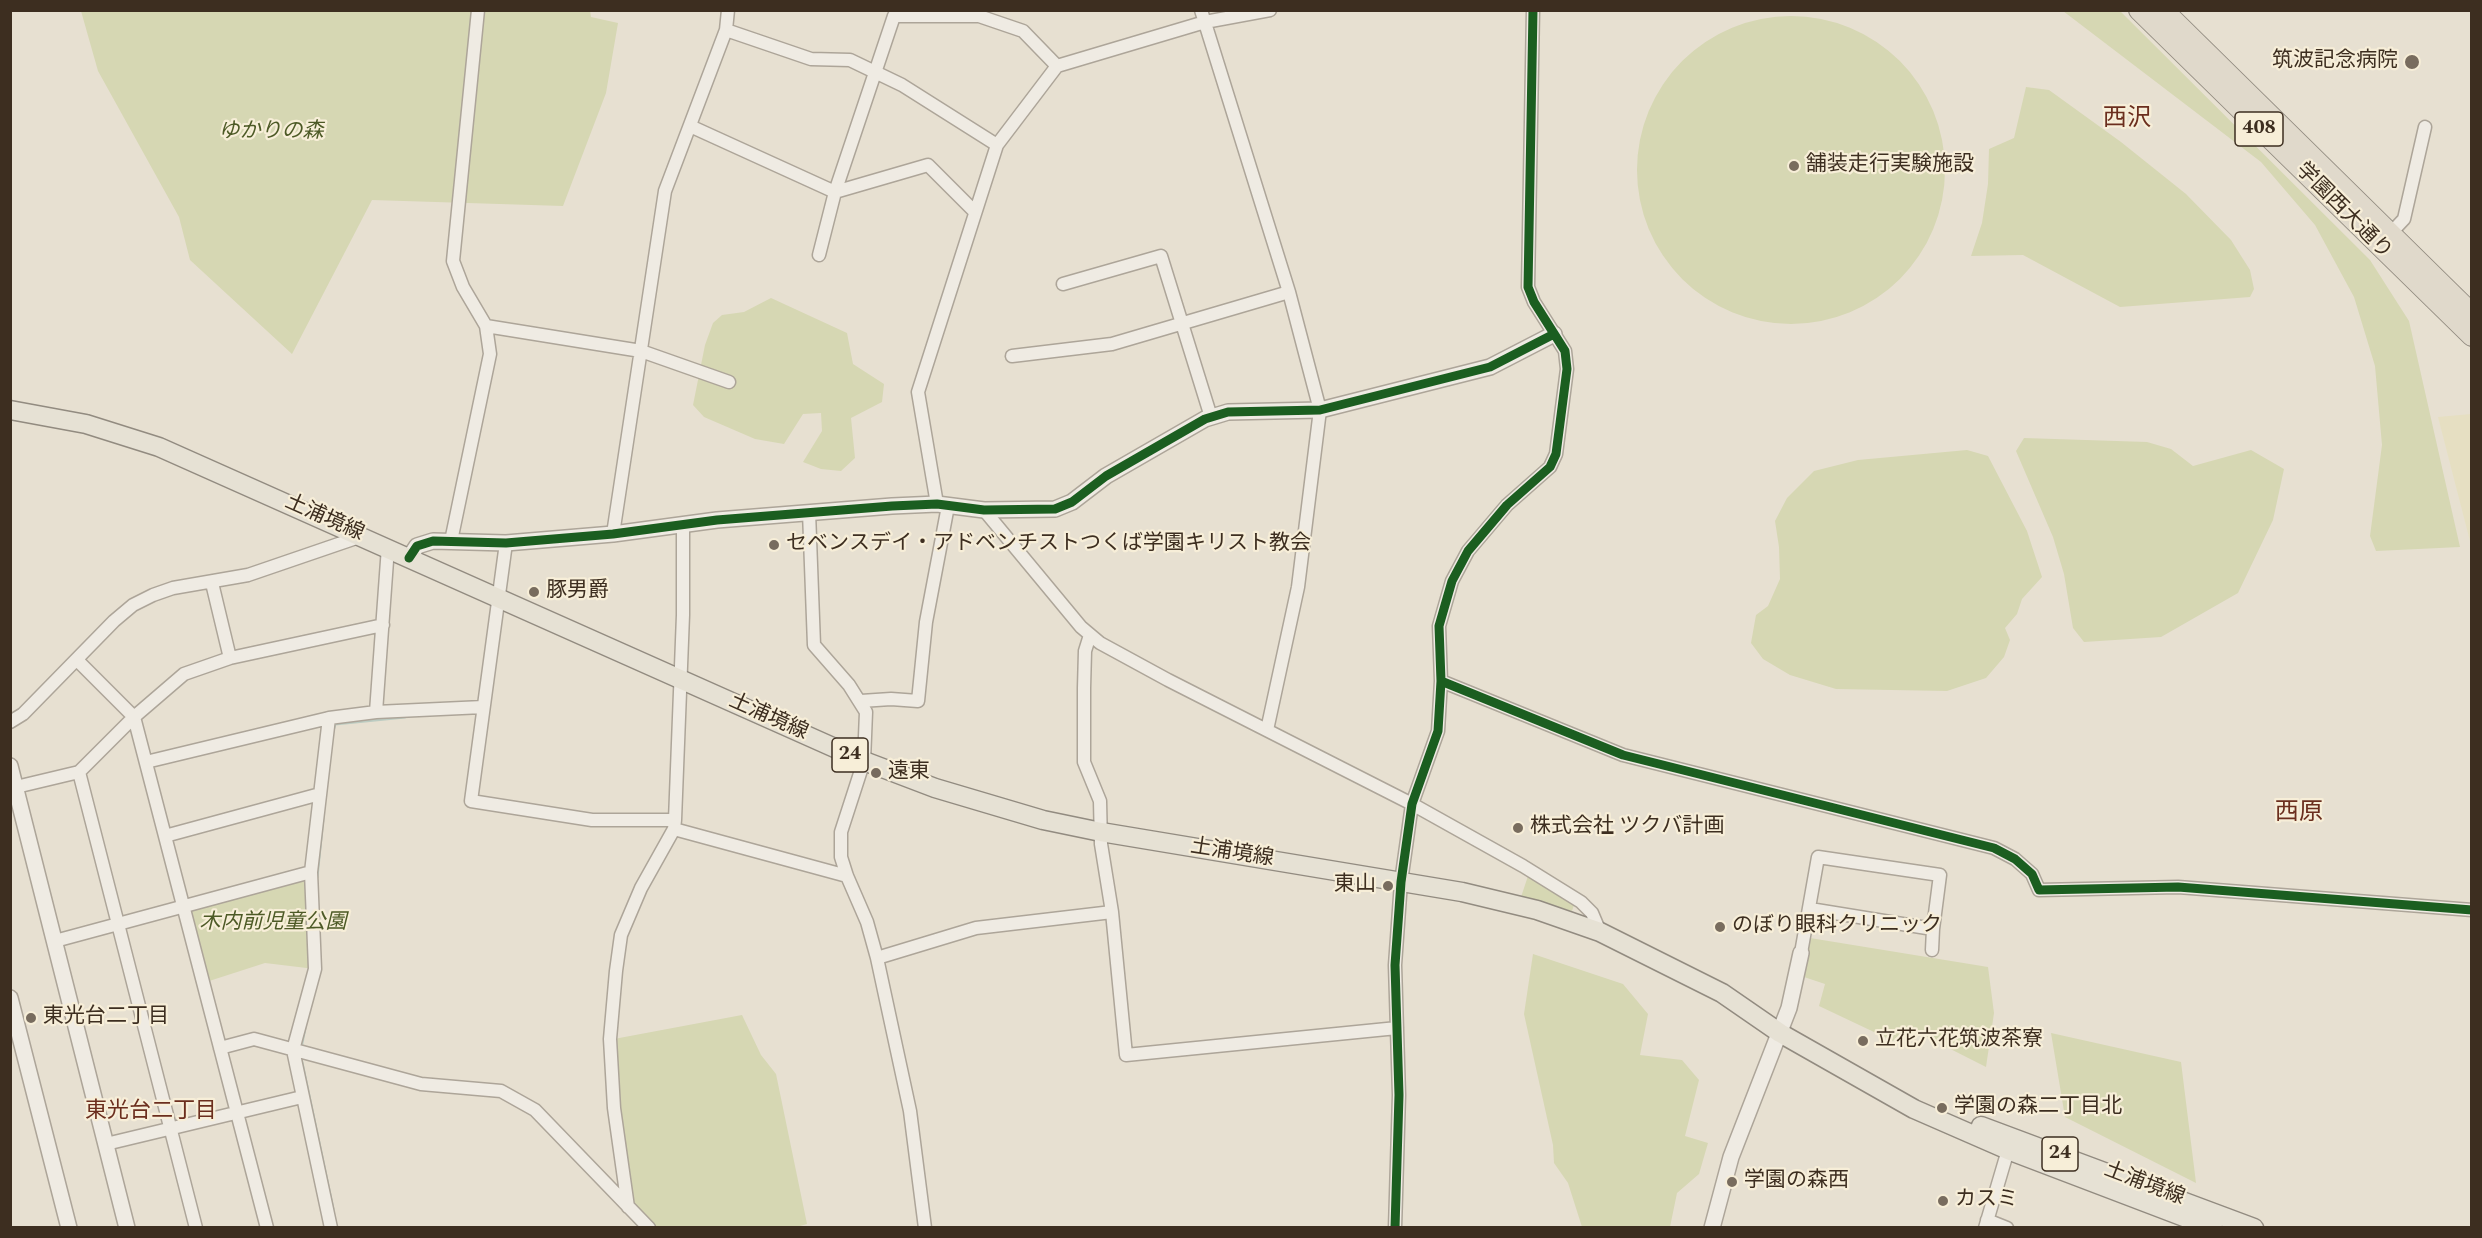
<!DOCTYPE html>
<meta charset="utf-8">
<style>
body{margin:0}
#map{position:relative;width:2482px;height:1238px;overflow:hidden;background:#e7e0d1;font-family:Spectral,serif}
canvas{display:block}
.frame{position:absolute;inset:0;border:12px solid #3d2e20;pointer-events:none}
</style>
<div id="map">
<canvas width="2482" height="1238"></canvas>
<div class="frame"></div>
</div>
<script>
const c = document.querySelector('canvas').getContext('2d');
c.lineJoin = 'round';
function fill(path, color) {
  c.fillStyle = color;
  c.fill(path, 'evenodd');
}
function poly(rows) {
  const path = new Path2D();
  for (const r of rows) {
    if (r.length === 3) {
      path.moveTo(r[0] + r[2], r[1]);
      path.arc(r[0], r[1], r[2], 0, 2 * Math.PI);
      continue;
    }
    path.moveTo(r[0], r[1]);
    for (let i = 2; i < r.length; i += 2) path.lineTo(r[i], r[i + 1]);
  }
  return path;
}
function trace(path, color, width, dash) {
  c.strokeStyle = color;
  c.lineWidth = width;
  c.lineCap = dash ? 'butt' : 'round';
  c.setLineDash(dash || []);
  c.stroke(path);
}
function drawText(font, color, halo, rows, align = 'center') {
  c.font = font + ' Spectral,"Noto Sans JP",serif';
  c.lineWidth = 4.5;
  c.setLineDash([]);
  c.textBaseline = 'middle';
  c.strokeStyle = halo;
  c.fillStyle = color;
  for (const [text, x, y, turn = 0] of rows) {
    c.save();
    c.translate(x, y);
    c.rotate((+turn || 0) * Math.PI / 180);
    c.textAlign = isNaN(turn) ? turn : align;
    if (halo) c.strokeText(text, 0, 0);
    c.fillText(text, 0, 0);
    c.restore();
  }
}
const farmland = poly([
 [2471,414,2472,414,2471,545,2438,417]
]);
const green = poly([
 [590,10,591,17,618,23,606,93,563,206,372,200,292,354,190,260,179,217,98,71,81,11],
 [2063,11,2120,11,2370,260,2409,321,2460,547,2376,551,2370,536,2382,445,2375,366,2354,297,2315,225,2261,162],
 [1791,170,154],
 [2026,87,2049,90,2121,142,2186,194,2231,240,2250,270,2254,289,2250,297,2120,307,2023,255,1971,256,1982,223,1988,184,1989,149,2014,138],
 [771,298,847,333,853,364,884,384,882,402,851,418,855,458,841,471,821,469,803,462,822,431,821,413,803,414,784,444,755,439,704,417,693,405,705,345,713,323,722,315,744,312],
 [2024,438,2147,442,2171,449,2193,466,2251,450,2284,469,2273,520,2238,593,2161,637,2084,642,2073,628,2064,574,2053,537,2016,451],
 [1967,450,1988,456,2027,531,2042,577,2022,599,2017,614,2005,628,2010,640,2004,657,1986,678,1947,691,1836,689,1790,675,1763,659,1751,643,1756,615,1768,606,1780,579,1779,547,1775,521,1787,498,1814,471,1858,460],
 [311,872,315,969,265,963,203,983,183,907],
 [1528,876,1575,902,1572,911,1521,897],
 [1810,938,1988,967,1994,1013,1986,1067,1907,1027,1893,1041,1819,1006,1825,984,1804,977],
 [1533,954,1623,984,1648,1014,1640,1055,1682,1060,1699,1080,1685,1136,1708,1143,1699,1174,1677,1193,1670,1227,1582,1227,1568,1183,1554,1163,1553,1145,1524,1014],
 [742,1015,761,1055,776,1074,807,1224,793,1228,657,1227,636,1210,624,1158,614,1039],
 [2051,1033,2181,1062,2196,1183,2065,1117]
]);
const stream = poly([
 [333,731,335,724,405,717],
 [317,877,323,818],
 [301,1048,305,1028],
 [301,1058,333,1209]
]);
const minor = poly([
 [1201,10,1289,292,1320,410,1298,587,1267,730],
 [726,30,811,59,850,60,902,85,997,145],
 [690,126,835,192,928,165,975,212],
 [2387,237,2404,219,2425,127],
 [819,255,835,192,894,16,979,16,1023,31,1057,66],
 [1063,284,1161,256,1211,417],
 [486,326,641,351,729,382],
 [1012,356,1112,344,1289,292],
 [937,504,918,392,997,145,1057,66,1205,22,1270,10],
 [984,510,1081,627,1100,643,1168,680,1412,804,1523,866,1581,902,1592,913,1600,932],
 [809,512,814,645,849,685,866,712,864,761,841,832,841,857,847,876,867,922,877,958,976,928,1112,912],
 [613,534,665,191,726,30,728,10],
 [451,541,490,354,486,326,463,287,453,261,478,10],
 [506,543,471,801,592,820,675,820,674,829,641,888,621,935,616,971,610,1039,614,1108,628,1207],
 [212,583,230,658],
 [1090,635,1085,651,1084,688,1084,762,1100,801,1101,844,1112,912,1126,1055,1397,1028],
 [77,660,134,717,267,1228],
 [1441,681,1623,755,1994,848,2015,859,2032,874,2039,890,2178,887,2472,910],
 [861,701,891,699,918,701,926,622,948,506],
 [376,712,483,707],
 [10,722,23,714,114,621,133,605,153,595,173,588,248,575,362,536],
 [146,762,329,718],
 [79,772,196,1228],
 [16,787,79,772,134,717,184,674,230,658,383,625],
 [675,820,683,615,683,524],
 [674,829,847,876],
 [165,836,320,794],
 [55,941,311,872],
 [1932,950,1933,929],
 [1801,953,1818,857,1940,875,1933,929,1810,909],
 [877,958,910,1111,925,1228],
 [220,1048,254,1039,421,1084,501,1091,535,1110,649,1228],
 [106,1144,302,1097],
 [1987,1220,2007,1228],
 [331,1228,293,1050,315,969,311,872,329,718,376,712,388,547],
 [1395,1228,1399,1095,1395,965,1401,882,1412,804,1438,731,1441,681,1439,626,1452,581,1468,551,1507,505,1550,467,1556,454,1567,369,1565,351,1534,302,1528,287,1533,10],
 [1985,1228,2008,1150]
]);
const tertiary = poly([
 [409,558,417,546,433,541,506,543,613,534,717,520,892,506,937,504,984,510,1055,509,1072,502,1106,476,1205,419,1228,412,1320,410,1490,367,1554,334],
 [10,766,127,1228],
 [10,998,69,1228],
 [1712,1228,1731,1157,1789,1008,1801,953]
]);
const primary = poly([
 [10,410,86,424,159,447,864,761,935,788,1043,820,1101,832,1462,892,1537,910,1600,932,1722,993,1780,1033,1914,1109,2008,1150,2213,1228],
 [1981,1126,2254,1228]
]);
const trunk = poly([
 [2139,10,2472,336],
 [2163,10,2472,314]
]);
const cycleway = poly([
 [409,558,417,546,433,541,506,543,613,534,717,520,892,506,937,504,984,510,1055,509,1072,502,1106,476,1205,419,1228,412,1320,410,1490,367,1554,334],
 [1441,681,1623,755,1994,848,2015,859,2032,874,2039,890,2178,887,2472,910],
 [1395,1228,1399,1095,1395,965,1401,882,1412,804,1438,731,1441,681,1439,626,1452,581,1468,551,1507,505,1550,467,1556,454,1567,369,1565,351,1534,302,1528,287,1533,10]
]);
const markers = [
 [2412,62,8,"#786c5e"],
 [1794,166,6,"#786c5e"],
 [774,545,6,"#786c5e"],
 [534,592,6,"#786c5e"],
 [876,773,6,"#786c5e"],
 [1518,828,6,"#786c5e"],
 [1388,886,6,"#786c5e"],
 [1720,927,6,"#786c5e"],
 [31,1018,6,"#786c5e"],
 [1863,1041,6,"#786c5e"],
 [1942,1108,6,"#786c5e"],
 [1732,1182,6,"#786c5e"],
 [1943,1201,6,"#786c5e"]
];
const shields = [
 [2259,129,48],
 [850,755,36],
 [2060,1154,36]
];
const shieldNames = [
 ["408",2259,129],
 ["24",850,755],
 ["24",2060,1154]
];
const poiNames = [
 ["筑波記念病院",2398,62,"right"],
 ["舗装走行実験施設",1806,166],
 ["セベンスデイ・アドベンチストつくば学園キリスト教会",786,545],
 ["豚男爵",546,592],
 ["遠東",888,773],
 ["株式会社 ツクバ計画",1530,828],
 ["東山",1376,886,"right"],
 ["のぼり眼科クリニック",1732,927],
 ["東光台二丁目",43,1018],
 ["立花六花筑波茶寮",1875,1041],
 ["学園の森二丁目北",1954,1108],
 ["学園の森西",1744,1182],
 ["カスミ",1955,1201]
];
const parkNames = [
 ["ゆかりの森",271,133],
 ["木内前児童公園",273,924]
];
const streetNames = [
 ["学園西大通り",2343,212,45],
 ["土浦境線",324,519,24],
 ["土浦境線",768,718,24],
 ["土浦境線",1232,854,9],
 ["土浦境線",2144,1185,21]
];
const neighbourhoodNames = [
 ["東光台二丁目",151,1113]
];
const quarterNames = [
 ["西沢",2127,120],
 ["西原",2299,814]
];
fill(farmland, '#e6dfc2');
fill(green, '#d6d7b3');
trace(stream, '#bcccc2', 3);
trace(minor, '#ada599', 15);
trace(tertiary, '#ada599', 18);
trace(primary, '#928b80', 21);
trace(trunk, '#928b80', 22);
trace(minor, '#efebe3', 12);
trace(tertiary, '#efebe3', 15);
trace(primary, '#e6e1d4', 18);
trace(trunk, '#e0d9cb', 20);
trace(cycleway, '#1b5e20', 9);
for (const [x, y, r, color] of markers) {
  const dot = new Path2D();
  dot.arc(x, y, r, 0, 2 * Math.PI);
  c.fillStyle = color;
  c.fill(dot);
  trace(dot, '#f7eed8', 2);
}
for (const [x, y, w] of shields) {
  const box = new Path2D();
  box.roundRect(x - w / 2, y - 17, w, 34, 4.5);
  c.fillStyle = '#f7eed8';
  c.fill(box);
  trace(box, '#3d2e20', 1.5);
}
drawText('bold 20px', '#3d2e20', null, shieldNames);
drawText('21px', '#3d2e20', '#f7eed8', poiNames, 'left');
drawText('italic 21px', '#4d5a26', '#f7eed8', parkNames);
drawText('21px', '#3d2e20', '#f7eed8', streetNames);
drawText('22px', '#6b2e1e', '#f7eed8', neighbourhoodNames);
drawText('24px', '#6b2e1e', '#f7eed8', quarterNames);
</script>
